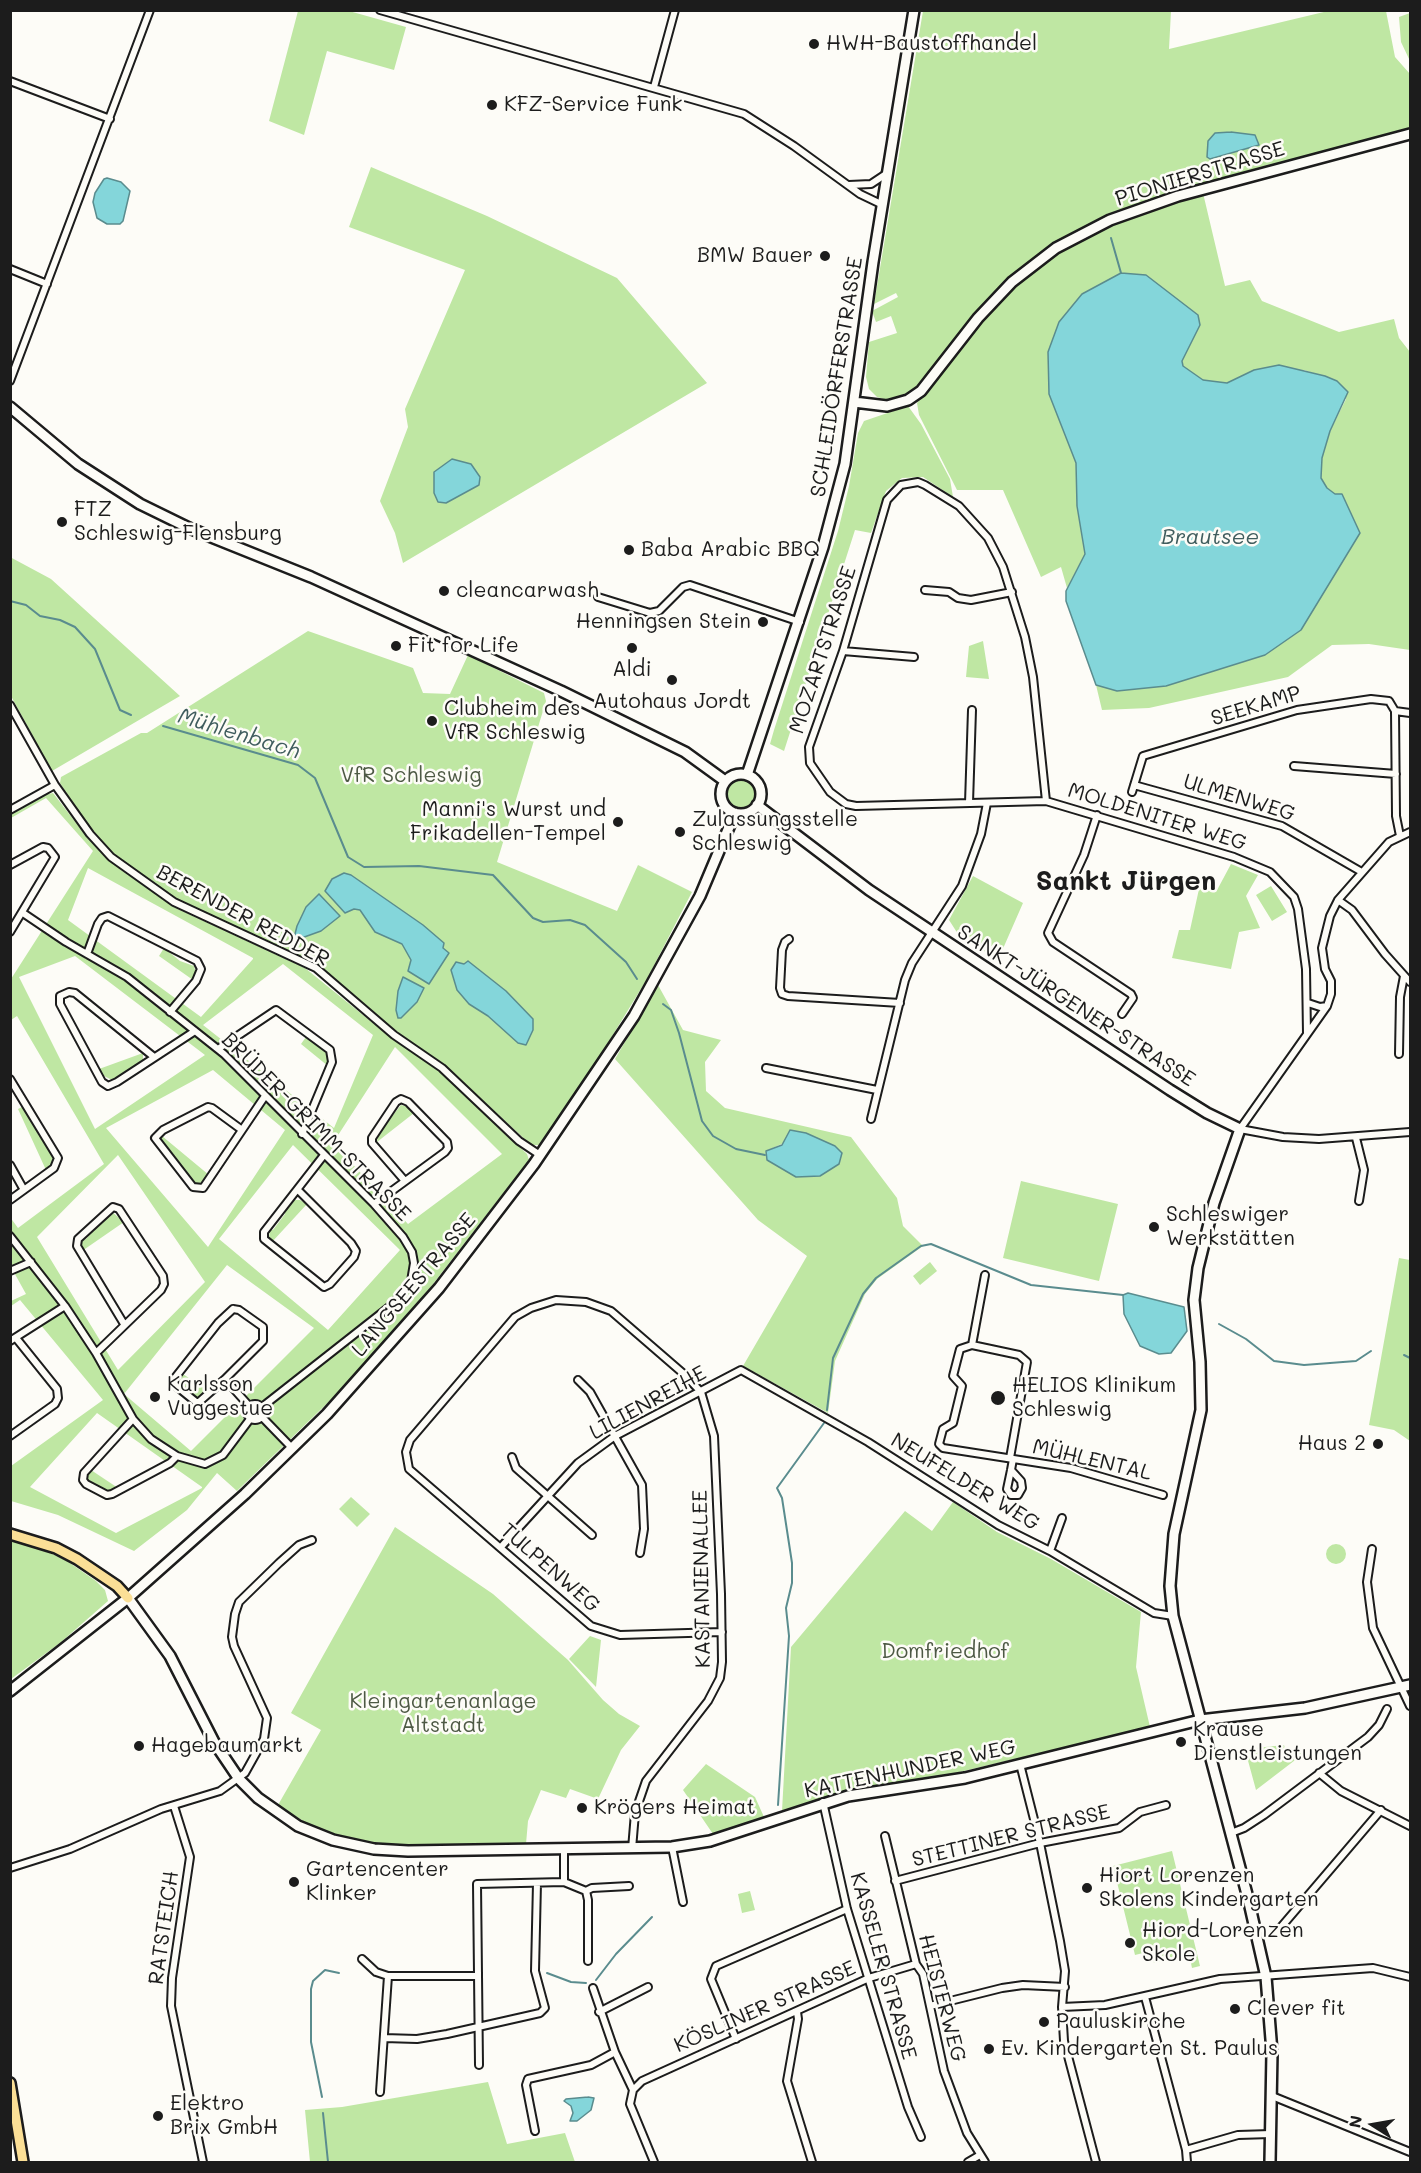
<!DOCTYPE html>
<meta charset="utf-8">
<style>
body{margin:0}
#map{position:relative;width:1421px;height:2173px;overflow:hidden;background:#fdfcf7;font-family:Mali,sans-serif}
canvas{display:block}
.frame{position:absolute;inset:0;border:12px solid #1c1c1c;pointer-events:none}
.north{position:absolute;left:1343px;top:2095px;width:60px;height:60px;-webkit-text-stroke:4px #fdfcf7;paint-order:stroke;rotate:281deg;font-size:16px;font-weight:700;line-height:24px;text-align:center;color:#1c1c1c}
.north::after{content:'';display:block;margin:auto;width:21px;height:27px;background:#1c1c1c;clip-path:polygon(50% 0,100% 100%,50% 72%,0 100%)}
</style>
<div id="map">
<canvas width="1421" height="2173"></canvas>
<div class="frame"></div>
<div class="north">N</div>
</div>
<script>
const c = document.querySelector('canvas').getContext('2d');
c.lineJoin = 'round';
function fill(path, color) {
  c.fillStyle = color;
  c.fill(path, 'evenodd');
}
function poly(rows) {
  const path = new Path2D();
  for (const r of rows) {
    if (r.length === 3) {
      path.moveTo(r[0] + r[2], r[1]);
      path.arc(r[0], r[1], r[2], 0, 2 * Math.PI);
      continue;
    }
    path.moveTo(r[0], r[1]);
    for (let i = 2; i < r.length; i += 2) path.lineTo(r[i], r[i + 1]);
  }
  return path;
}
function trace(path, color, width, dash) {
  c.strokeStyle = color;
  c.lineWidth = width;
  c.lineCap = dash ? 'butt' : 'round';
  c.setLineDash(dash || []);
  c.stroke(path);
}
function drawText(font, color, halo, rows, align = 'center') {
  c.font = font + ' Mali,sans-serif';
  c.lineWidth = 5;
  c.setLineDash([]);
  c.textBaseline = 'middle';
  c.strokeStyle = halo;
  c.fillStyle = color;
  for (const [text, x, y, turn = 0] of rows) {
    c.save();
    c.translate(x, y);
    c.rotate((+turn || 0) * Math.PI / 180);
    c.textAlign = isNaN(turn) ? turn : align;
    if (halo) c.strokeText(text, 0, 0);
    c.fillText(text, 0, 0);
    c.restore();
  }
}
const green = poly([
 [298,11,349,11,406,27,394,70,327,51,304,135,269,121],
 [923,11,1171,11,1169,49,1328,11,1386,11,1395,57,1410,74,1410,129,1170,194,1111,214,1068,236,1028,263,991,296,924,381,910,393,897,399,887,400,877,397,869,389,866,377,869,342,897,333,891,316,876,322,872,311,898,297,896,293,874,304],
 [1410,13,1410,61,1401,42,1399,17],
 [371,167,487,216,617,278,707,383,403,563,395,533,380,501,408,427,405,409,465,270,349,227],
 [1203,193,1225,286,1250,280,1262,301,1339,332,1394,319,1399,338,1410,352,1410,650,1369,644,1332,645,1288,677,1149,708,1102,710,1096,685,1117,691,1360,533,1342,494,1335,494,1327,488,1321,478,1322,458,1330,431,1346,399,1337,381,1304,370,1259,370,1227,383,1203,381,1183,366,1182,361,1200,325,1198,315,1049,394,1076,463,1077,506,1085,554,1067,588,1061,567,1041,577,1003,490,957,490,919,415,917,403,977,326,1011,290,1040,264,1104,227,1164,204],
 [908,406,921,424,950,479,953,497,923,477,902,478,886,491,871,533,855,530,784,751,770,744,774,730,838,531,849,486,858,433,864,421],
 [10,557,51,579,180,696,52,771,11,696],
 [308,631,413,668,423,693,450,694,468,655,544,693,546,701,497,862,617,911,638,865,692,892,647,979,600,1056,539,1145,531,1145,448,1068,392,1028,316,963,191,907,161,891,130,868,106,847,84,820,60,783,61,777,141,733,147,733],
 [983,641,989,679,966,677,969,646],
 [741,794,16],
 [53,793,87,837,121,870,180,910,305,968,389,1036,440,1071,527,1154,529,1160,409,1315,346,1385,237,1491,217,1473,187,1510,134,1551,58,1515,11,1501,11,1466,103,1400,20,1300,11,1306,11,1301,26,1294,11,1267,10,1217,18,1228,104,1164,17,1016,11,1020,11,979,93,851,46,798,11,818,11,814,40,796],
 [88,868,253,958,253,959,201,1017,68,920],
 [75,956,205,1055,95,1129,19,977],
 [283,964,373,1035,334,1128,203,1025],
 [395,1047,502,1154,408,1224,333,1143],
 [213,1070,285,1130,208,1247,106,1128],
 [293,1145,400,1250,328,1330,219,1239],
 [118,1155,205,1282,118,1370,37,1237],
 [227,1265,314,1328,191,1451,124,1394],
 [97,1413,202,1487,202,1488,116,1533,30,1487],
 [1231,864,1258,875,1246,896,1260,928,1239,932,1231,969,1172,958,1179,930,1190,930,1199,889,1216,892],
 [973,876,1023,903,998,960,958,934,949,920],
 [1271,886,1287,912,1272,921,1256,895],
 [164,948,180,961,194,966,196,973,193,980,159,956],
 [658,985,683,1030,721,1040,705,1062,706,1091,725,1108,851,1137,897,1198,903,1226,923,1246,877,1279,865,1294,835,1361,828,1413,743,1366,807,1256,758,1220,615,1059],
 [806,1133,835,1146,780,1166,768,1160,766,1151],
 [306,1037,327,1053,330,1058,328,1066,301,1044],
 [143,1053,143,1061,140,1065,114,1081,102,1075,99,1069],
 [401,1105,409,1107,414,1113,377,1142,378,1134],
 [24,1106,39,1136,44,1138,54,1156,53,1164,46,1170,18,1109],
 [162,1136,209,1175,204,1182,195,1184,191,1181,160,1141],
 [1021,1181,1118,1204,1099,1281,1003,1258],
 [293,1200,300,1200,307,1204,272,1242,269,1238,270,1229,273,1230,285,1214,285,1209],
 [111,1211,124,1222,82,1251,82,1240,86,1239],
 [1399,1258,1410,1260,1410,1441,1394,1430,1369,1425],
 [930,1262,937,1271,920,1285,913,1276],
 [183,1374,208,1391,202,1397,195,1398,181,1387,180,1379],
 [91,1470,118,1488,106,1493,94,1484,91,1485,86,1478],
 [351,1497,370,1514,357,1527,339,1509],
 [953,1502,997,1532,1051,1559,1141,1612,1136,1667,1150,1727,913,1783,831,1795,782,1811,791,1647,905,1511,932,1531],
 [395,1527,493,1594,568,1660,603,1700,619,1714,640,1726,621,1750,598,1799,570,1789,566,1798,541,1790,528,1821,526,1844,406,1846,348,1839,311,1826,278,1805,321,1730,291,1713],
 [10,1538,33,1545,67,1561,96,1581,105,1590,108,1601,60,1643,11,1679],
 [1336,1554,10],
 [590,1636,601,1640,596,1687,569,1659],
 [1284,1745,1286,1752,1299,1747,1303,1754,1256,1790,1247,1757,1249,1752,1256,1748],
 [706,1764,755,1797,764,1817,713,1834,683,1790],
 [1172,1851,1200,1966,1192,1968,1189,1954,1154,1963,1151,1951,1135,1955,1113,1866],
 [750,1891,755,1910,742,1913,738,1894],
 [488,2082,507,2144,565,2133,575,2162,310,2162,305,2110,342,2107]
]);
const water = poly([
 [1231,132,1255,135,1259,145,1210,159,1207,157,1208,141,1215,133,1231,132],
 [107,178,121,182,130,191,123,221,120,224,107,224,97,218,93,202,95,193,104,179,107,178],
 [1121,273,1146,275,1198,315,1200,325,1182,361,1183,366,1203,380,1227,383,1254,370,1279,365,1325,376,1337,381,1348,392,1330,431,1322,458,1321,478,1327,488,1335,494,1342,494,1360,533,1301,630,1265,655,1166,686,1117,691,1096,685,1066,601,1066,591,1085,554,1077,506,1076,463,1049,394,1048,352,1059,322,1082,294,1121,273],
 [452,459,471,464,480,477,479,485,446,503,438,502,434,493,434,472,452,459],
 [344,873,351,875,423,925,444,943,443,948,449,953,429,984,408,971,411,960,402,944,375,932,360,910,354,909,345,913,325,891,332,879,344,873],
 [319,894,340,916,321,931,296,940,294,938,297,926,306,907,319,894],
 [468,961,506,991,533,1019,533,1030,526,1045,518,1043,488,1016,469,1004,457,990,451,970,456,962,464,964,468,961],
 [403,977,424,988,417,1002,401,1018,398,1018,396,1010,398,991,403,977],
 [790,1130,806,1133,835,1146,842,1153,839,1164,820,1176,796,1177,767,1160,766,1151,782,1145,790,1130],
 [1128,1293,1184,1307,1187,1331,1171,1353,1159,1354,1140,1346,1124,1314,1123,1295,1128,1293],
 [588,2097,594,2098,591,2110,577,2121,570,2121,573,2113,571,2106,564,2101,566,2099,588,2097]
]);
const stream = poly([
 [1111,238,1121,273],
 [10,601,26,605,40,616,60,620,75,627,95,649,120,710,131,715],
 [163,726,298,765,315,778,348,857,364,867,419,866,493,875,533,918,543,922,570,920,585,925,626,962,637,979],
 [663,1004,671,1010,679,1033,702,1121,713,1136,736,1149,765,1155],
 [1219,1324,1246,1339,1274,1361,1304,1365,1356,1361,1371,1351],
 [1404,1355,1410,1358],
 [827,1410,833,1358,863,1294,876,1278,921,1246,931,1244,1031,1285,1123,1295],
 [778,1805,789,1636,786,1608,792,1583,792,1563,782,1498,777,1488,824,1423],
 [547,1973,571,1982,586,1983],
 [596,1980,616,1954,652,1917],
 [322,2097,311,2042,311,1989,313,1981,325,1970,339,1973],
 [323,2113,328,2162]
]);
const street = poly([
 [380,10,744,114,794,146,860,194,883,205],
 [10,81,110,119],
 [654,87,675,10],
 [849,185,871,184,886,174],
 [10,269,47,284],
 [10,381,150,10],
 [925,590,949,592,958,598,971,600,1012,592],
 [598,597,650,613,659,611,683,587,690,585,800,622],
 [843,651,914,657],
 [10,705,55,785,90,834,111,857,174,902,316,968,394,1035,442,1068,519,1141,540,1155],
 [1395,711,1396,816,1400,836],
 [1294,766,1396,774],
 [1134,785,1282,826,1360,871],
 [1132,792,1143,756,1297,710,1371,699,1389,701,1395,711,1410,713],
 [1046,801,1033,677,1025,637,1003,567,988,538,959,506,925,485,918,482,901,485,887,500,843,651,809,747,810,763,830,792,846,804,856,806,1046,801,1234,857,1270,872,1294,897,1298,909,1306,969,1307,1034],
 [969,803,972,710],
 [10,810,55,785],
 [1097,815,1084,855,1048,933,1053,942,1131,994,1133,998,1122,1014],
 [1410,832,1389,842,1338,900,1330,916,1322,948,1325,969,1331,981,1331,994,1327,1006,1240,1129,1283,1137,1319,1139,1410,1132],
 [10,865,43,847,48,848,55,857,10,932],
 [1338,900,1352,910,1385,954,1410,982],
 [23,913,66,942,127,977,224,1054,374,1204,403,1237,412,1252,414,1263,411,1281,393,1304,262,1407],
 [789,939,785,942,782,950,780,988,782,994,788,996,900,1003],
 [87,954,98,924,102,918,108,916,197,961,201,969,196,981,170,1012],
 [1308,1003,1320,1007,1327,1006],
 [218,1049,276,1010,330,1050,332,1062,302,1134],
 [1399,1054,1400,997,1404,976],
 [154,1057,75,993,69,992,60,996,60,1004,102,1082,108,1086,117,1082,195,1031],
 [766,1068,877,1090],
 [10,1079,58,1158,54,1168,10,1200],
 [871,1119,905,980,912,963,962,886,981,834,987,803],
 [242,1130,212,1108,208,1107,163,1130,155,1138,193,1187,203,1188,265,1096],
 [1356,1138,1364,1170,1359,1201],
 [10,1165,24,1190],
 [298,1190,351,1243,356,1251,354,1257,330,1284,324,1287,264,1239,264,1232,324,1155],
 [374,1204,445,1152,448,1148,447,1142,408,1102,401,1099,396,1102,372,1138,372,1143,405,1181],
 [10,1236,65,1306,96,1353,133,1419,151,1439,177,1456,205,1464,223,1455,250,1419],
 [10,1271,31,1262],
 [233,1309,239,1310,263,1327,263,1341,225,1379,199,1402,196,1402,175,1385,174,1379,218,1323,233,1309],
 [10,1341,65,1306],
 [972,1345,985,1275],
 [96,1353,161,1290,164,1284,163,1276,119,1209,113,1207,78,1239,77,1246,124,1324],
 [225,1379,250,1407],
 [578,1380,590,1392,642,1485,644,1529,640,1553],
 [255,1412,8],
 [262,1417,292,1448],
 [133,1419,84,1473,83,1480,86,1484,107,1495,112,1494,170,1463,177,1456],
 [10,1436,55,1404,58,1398,57,1389,16,1338],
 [512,1457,516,1468,592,1535],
 [1010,1458,1027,1362,1019,1355,972,1345,960,1349,953,1376,962,1386,953,1423,943,1429,939,1444,943,1448,1071,1468,1163,1495],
 [1011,1470,1021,1481,1022,1488,1018,1495,1011,1495,1007,1489,1011,1470,1013,1459],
 [501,1547,578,1463,615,1436,741,1370,868,1442,998,1525,1050,1551,1154,1613,1173,1616],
 [1372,1549,1367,1582,1373,1628,1410,1706],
 [1050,1551,1062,1518],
 [1020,1764,1040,1843,1060,1941,1065,1971,1062,2007,1064,2041,1096,2162],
 [1319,1773,1341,1791,1410,1826],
 [823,1802,847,1909,908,2107,921,2137],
 [174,1806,190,1857,172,1978,171,2006,203,2162],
 [1231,1833,1244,1828,1264,1815,1368,1737,1379,1725,1387,1709],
 [885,1836,916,1964,923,1974,944,2071,967,2133,985,2162],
 [672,1847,683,1902],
 [564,1849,564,1882,586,1891,588,1900,588,1961],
 [632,1849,635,1813,646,1781,708,1701,720,1678,722,1662,721,1594,714,1436,701,1392,685,1375,611,1311,586,1302,556,1300,531,1308,515,1317,410,1440,406,1452,409,1469,591,1626,620,1635,722,1632],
 [10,1868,70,1849,161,1809,220,1791,245,1773,264,1739,267,1718,234,1646,232,1637,235,1614,239,1602,279,1563,299,1545,312,1540],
 [895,1881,1040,1843,1119,1828,1140,1812,1166,1805],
 [586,1891,592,1888,629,1886],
 [1276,1933,1381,1810],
 [362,1959,376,1972,388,1976,478,1976],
 [593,1988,615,2052],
 [1145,1997,1186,2150,1187,2162],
 [930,2006,1002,1988,1023,1985,1065,1987],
 [1062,2007,1105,2005,1220,1979,1373,1968,1410,1977],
 [599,2012,648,1987],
 [797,2012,798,2019,787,2081,812,2162],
 [384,2038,417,2039,447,2034,540,2013,545,2008,535,1971,537,1883],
 [736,2039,711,1979,716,1966,847,1909],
 [479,2065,477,1884,564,1882],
 [380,2092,388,1976],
 [1272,2096,1410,2152],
 [535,2131,526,2085,528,2079,591,2065,615,2052,633,2090],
 [1186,2150,1238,2135,1271,2134],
 [654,2162,630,2104,633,2090,642,2081,869,1978,916,1964],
 [968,2162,980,2155]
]);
const secondary = poly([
 [854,402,887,406,908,400,921,391,978,318,1012,282,1056,248,1110,220,1178,196,1410,134],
 [10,407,78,464,140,504,189,528,311,577,561,691,685,752,725,781],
 [741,794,20],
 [747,775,823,547,845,464,873,262,914,10],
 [757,805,869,890,1170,1090,1207,1113,1240,1129,1214,1203,1198,1268,1194,1300,1200,1362,1201,1410,1174,1534,1170,1586,1173,1616,1248,1898,1266,1977,1272,2052,1270,2162],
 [128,1598,170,1656,214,1742,239,1779,258,1798,298,1826,333,1840,374,1849,408,1851,672,1847,710,1841,848,1796,965,1778,1200,1720,1305,1708,1410,1685],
 [10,1691,128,1598,245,1494,327,1414,439,1288,534,1164,634,1016,700,896,735,813]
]);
const primary = poly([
 [10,1534,56,1548,77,1559,117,1586,128,1598],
 [10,2083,23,2162]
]);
const markers = [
 [814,44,6,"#1c1c1c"],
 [492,105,6,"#1c1c1c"],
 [825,256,6,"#1c1c1c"],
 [62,522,6,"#1c1c1c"],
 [629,550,6,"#1c1c1c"],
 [444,591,6,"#1c1c1c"],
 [763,622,6,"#1c1c1c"],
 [396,646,6,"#1c1c1c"],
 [632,648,6,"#1c1c1c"],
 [672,680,6,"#1c1c1c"],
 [432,721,6,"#1c1c1c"],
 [618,822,6,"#1c1c1c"],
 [680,832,6,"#1c1c1c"],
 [1154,1227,6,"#1c1c1c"],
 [155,1397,6,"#1c1c1c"],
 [998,1398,8,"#1c1c1c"],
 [1378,1444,6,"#1c1c1c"],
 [1181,1742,6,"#1c1c1c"],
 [139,1746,6,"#1c1c1c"],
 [582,1808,6,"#1c1c1c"],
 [294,1882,6,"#1c1c1c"],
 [1087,1888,6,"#1c1c1c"],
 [1130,1943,6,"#1c1c1c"],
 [1235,2009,6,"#1c1c1c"],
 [1044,2022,6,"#1c1c1c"],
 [989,2049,6,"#1c1c1c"],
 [158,2116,6,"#1c1c1c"]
];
const poiNames = [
 ["HWH-Baustoffhandel",826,44],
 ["KFZ-Service Funk",504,105],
 ["BMW Bauer",813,256,"right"],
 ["FTZ",74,510],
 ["Schleswig-Flensburg",74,534],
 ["Baba Arabic BBQ",641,550],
 ["cleancarwash",456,591],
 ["Henningsen Stein",751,622,"right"],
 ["Fit for Life",408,646],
 ["Aldi",632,670,"center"],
 ["Autohaus Jordt",672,702,"center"],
 ["Clubheim des",444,709],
 ["VfR Schleswig",444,733],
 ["Manni's Wurst und",606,810,"right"],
 ["Frikadellen-Tempel",606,834,"right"],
 ["Zulassungsstelle",692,820],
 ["Schleswig",692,844],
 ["Schleswiger",1166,1215],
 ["Werkstätten",1166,1239],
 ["Karlsson",167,1385],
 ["Vuggestue",167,1409],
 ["HELIOS Klinikum",1012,1386],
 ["Schleswig",1012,1410],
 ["Haus 2",1366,1444,"right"],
 ["Krause",1193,1730],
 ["Dienstleistungen",1193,1754],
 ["Hagebaumarkt",151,1746],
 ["Krögers Heimat",594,1808],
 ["Gartencenter",306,1870],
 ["Klinker",306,1894],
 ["Hiort Lorenzen",1099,1876],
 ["Skolens Kindergarten",1099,1900],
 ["Hiord-Lorenzen",1142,1931],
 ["Skole",1142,1955],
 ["Clever fit",1247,2009],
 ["Pauluskirche",1056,2022],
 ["Ev. Kindergarten St. Paulus",1001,2049],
 ["Elektro",170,2104],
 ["Brix GmbH",170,2128]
];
const streetNames = [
 ["PIONIERSTRASSE",1200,174,-17],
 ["SCHLEIDÖRFERSTRASSE",837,377,-81],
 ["MOZARTSTRASSE",823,650,-72],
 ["SEEKAMP",1256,706,-17],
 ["ULMENWEG",1239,798,17],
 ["MOLDENITER WEG",1157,817,17],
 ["BERENDER REDDER",243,916,28],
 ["SANKT-JÜRGENER-STRASSE",1076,1006,33],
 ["BRÜDER-GRIMM-STRASSE",316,1127,45],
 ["LANGSEESTRASSE",414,1285,-50],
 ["LILIENREIHE",648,1403,-29],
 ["MÜHLENTAL",1092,1460,13],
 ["NEUFELDER WEG",965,1482,31],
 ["TULPENWEG",550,1568,41],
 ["KASTANIENALLEE",702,1579,-91],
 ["KATTENHUNDER WEG",910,1769,-12],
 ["STETTINER STRASSE",1011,1836,-14],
 ["RATSTEICH",164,1928,-82],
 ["KASSELER STRASSE",883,1966,74],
 ["HEISTERWEG",942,1998,75],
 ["KÖSLINER STRASSE",765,2007,-24]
];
const parkNames = [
 ["VfR Schleswig",411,776],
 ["Domfriedhof",945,1652],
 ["Kleingartenanlage",443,1702],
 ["Altstadt",443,1726]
];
const waterNames = [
 ["Brautsee",1210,537],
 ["Mühlenbach",239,734,17]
];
const districtNames = [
 ["Sankt Jürgen",1126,882]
];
fill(green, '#bfe7a3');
fill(water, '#84d6da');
trace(water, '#5a8c8e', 1.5);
trace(stream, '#5a8c8e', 2);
trace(street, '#1c1c1c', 10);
trace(secondary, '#1c1c1c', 14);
trace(primary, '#1c1c1c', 14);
trace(street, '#fdfcf7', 6);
trace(secondary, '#fdfcf7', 9);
trace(primary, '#fbdf96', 9);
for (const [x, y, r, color] of markers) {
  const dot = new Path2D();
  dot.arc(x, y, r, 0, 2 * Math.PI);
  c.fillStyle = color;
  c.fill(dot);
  trace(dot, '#fdfcf7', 2);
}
drawText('21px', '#1c1c1c', '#fdfcf7', poiNames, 'left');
drawText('21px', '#1c1c1c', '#fdfcf7', streetNames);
drawText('21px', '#4d5944', '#fdfcf7', parkNames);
drawText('italic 22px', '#405d5e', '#fdfcf7', waterNames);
drawText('bold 27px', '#1c1c1c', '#fdfcf7', districtNames);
</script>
